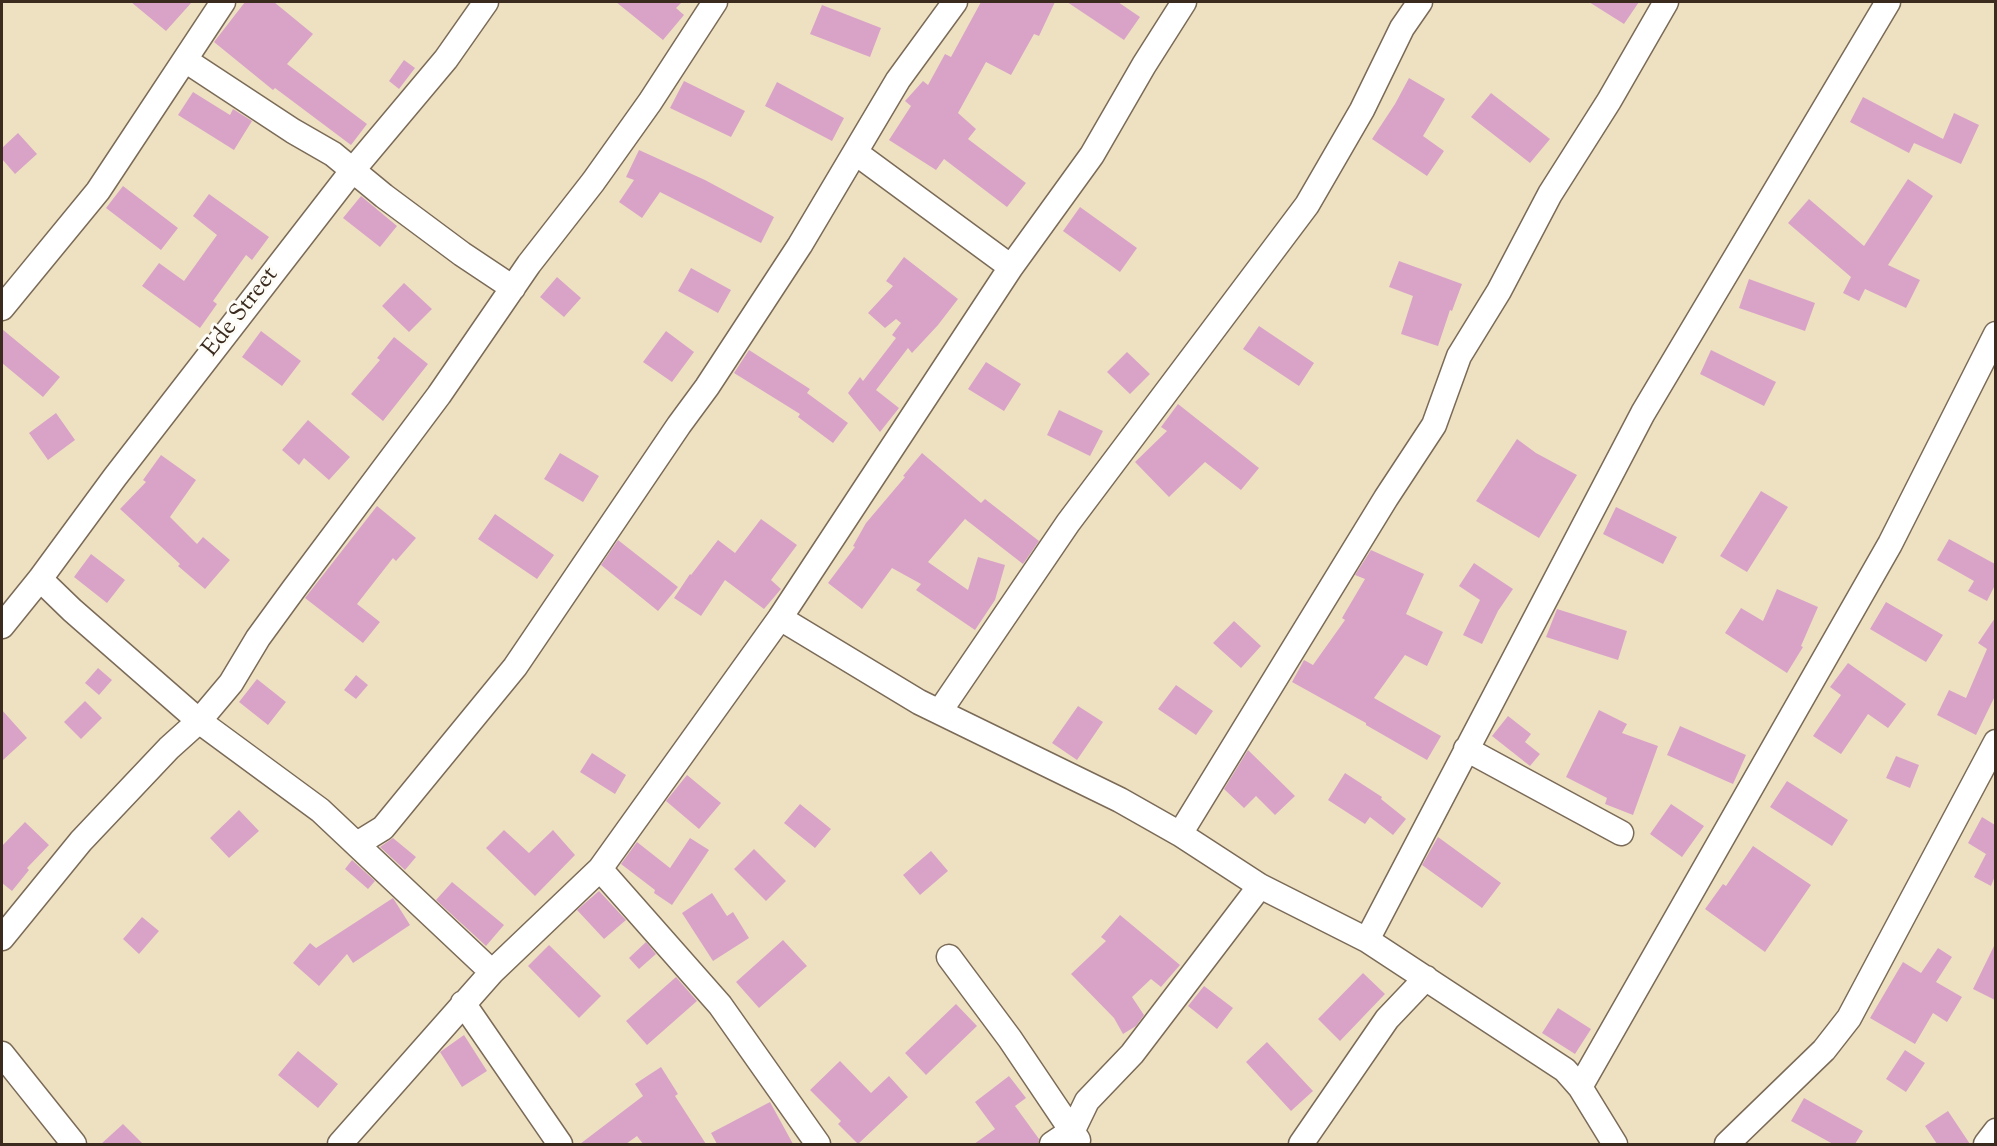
<!DOCTYPE html>
<style>
body{margin:0}
#map{position:relative;width:1997px;height:1146px;overflow:hidden;background:#eee1c1;font-family:"Sorts Mill Goudy",serif}
canvas{display:block}
.frame{position:absolute;inset:0;border:3px solid #3b2a1e;pointer-events:none}
</style>
<div id="map">
<canvas width="1997" height="1146"></canvas>
<div class="frame"></div>
</div>
<script>
const c = document.querySelector('canvas').getContext('2d');
c.lineJoin = 'round';
function fill(path, color) {
  c.fillStyle = color;
  c.fill(path, 'evenodd');
}
function poly(rows) {
  const path = new Path2D();
  for (const r of rows) {
    path.moveTo(r[0], r[1]);
    for (let i = 2; i < r.length; i += 2) path.lineTo(r[i], r[i + 1]);
  }
  return path;
}
function trace(path, color, width, dash) {
  c.strokeStyle = color;
  c.lineWidth = width;
  c.lineCap = dash ? 'butt' : 'round';
  c.setLineDash(dash || []);
  c.stroke(path);
}
function drawText(font, color, halo, rows, align = 'center') {
  c.font = font + ' "Sorts Mill Goudy",serif';
  c.lineWidth = 6;
  c.setLineDash([]);
  c.textBaseline = 'middle';
  c.strokeStyle = halo;
  c.fillStyle = color;
  for (const [text, x, y, turn = 0] of rows) {
    c.save();
    c.translate(x, y);
    c.rotate((+turn || 0) * Math.PI / 180);
    c.textAlign = isNaN(turn) ? turn : align;
    if (halo) c.strokeText(text, 0, 0);
    c.fillText(text, 0, 0);
    c.restore();
  }
}
const building = poly([
 [131,2,192,2,166,31],
 [245,2,274,2,313,34,287,64,367,124,351,145,275,88,273,90,214,42],
 [616,2,682,2,676,8,684,15,663,40],
 [981,2,1055,2,1039,36,1034,34,1011,75,986,62,958,113,976,129,968,139,1026,183,1007,207,944,159,936,170,889,140,911,106,905,101,923,81,928,85,945,54,951,57],
 [1067,2,1118,2,1140,17,1124,40],
 [1589,2,1639,2,1624,24],
 [822,5,881,28,870,57,810,34],
 [404,60,415,68,399,89,389,81],
 [1409,78,1445,99,1423,136,1444,151,1427,176,1372,139,1395,104],
 [684,81,745,111,731,137,670,108],
 [777,82,844,118,832,141,765,106],
 [193,92,230,115,233,109,252,121,234,150,178,115],
 [1491,93,1550,139,1530,163,1471,117],
 [1863,97,1943,139,1954,113,1979,125,1961,164,1914,143,1909,153,1850,122],
 [18,133,37,154,15,174,2,159,2,148],
 [639,150,705,180,774,217,761,243,660,192,642,218,619,202,634,180,626,177],
 [1908,179,1933,196,1888,265,1920,280,1906,308,1865,289,1859,301,1843,293,1851,277,1788,223,1809,199,1864,246],
 [123,186,178,228,161,250,106,208],
 [209,194,269,237,252,260,246,255,213,301,217,304,200,328,142,286,159,263,184,281,217,235,193,216],
 [361,196,397,226,380,247,343,218],
 [1080,207,1137,248,1120,272,1063,231],
 [904,257,958,299,938,325,912,353,908,348,876,390,899,408,880,432,848,393,860,377,863,381,896,338,892,335,901,323,896,319,885,328,868,313,893,286,886,281],
 [1399,261,1462,284,1452,311,1450,310,1438,346,1401,334,1413,296,1389,287],
 [691,268,731,290,718,313,678,291],
 [557,277,581,298,564,317,540,297],
 [1749,279,1815,303,1805,331,1739,308],
 [404,283,432,309,409,332,382,306],
 [1259,326,1314,363,1299,386,1243,349],
 [2,329,60,377,43,397,2,363],
 [261,331,301,361,282,386,242,357],
 [666,331,694,352,672,382,643,362],
 [394,337,428,364,383,421,351,394,380,360,377,358],
 [749,350,810,389,807,393,848,423,833,443,798,417,800,414,734,373],
 [1711,350,1776,382,1764,406,1700,374],
 [1127,352,1150,374,1130,394,1107,372],
 [986,362,1021,384,1004,411,968,389],
 [1178,404,1259,468,1241,490,1205,462,1169,497,1135,462,1167,431,1161,427],
 [1059,410,1103,431,1090,456,1047,435],
 [56,413,75,440,48,460,29,433],
 [308,420,350,457,329,480,304,458,299,465,282,450],
 [1517,439,1536,453,1577,475,1539,538,1476,501],
 [560,453,599,476,583,502,544,479],
 [922,453,981,503,985,499,1039,541,1023,564,965,519,928,562,968,590,978,557,1005,565,995,600,975,630,916,590,921,584,892,568,862,609,828,583,855,547,853,546,866,523,905,477,903,476],
 [161,455,196,480,170,517,197,544,203,537,230,560,205,589,178,566,180,564,120,509,146,482,143,480],
 [1761,491,1788,507,1747,572,1720,556],
 [377,506,416,538,396,561,393,558,357,604,380,622,363,643,305,598],
 [1616,507,1677,537,1663,564,1603,534],
 [495,514,554,555,537,579,478,539],
 [761,519,797,545,771,580,781,589,764,609,725,580,701,616,674,598,690,574,691,575,718,540,735,553],
 [1949,539,1995,564,1995,585,1987,601,1968,591,1974,581,1937,560],
 [618,540,678,587,658,611,601,565],
 [1371,550,1424,574,1406,614,1443,632,1427,666,1405,655,1374,698,1441,736,1427,760,1366,725,1366,723,1292,682,1304,660,1313,665,1345,620,1342,618,1365,579,1355,575],
 [91,554,125,580,107,603,74,577],
 [1474,563,1513,589,1498,611,1482,644,1463,635,1480,600,1459,586],
 [1777,589,1818,607,1801,646,1803,647,1787,673,1725,633,1741,608,1763,621],
 [1886,602,1943,635,1926,662,1870,629],
 [1557,609,1627,631,1618,660,1546,637],
 [1995,618,1995,696,1976,735,1937,715,1949,690,1966,698,1987,649,1978,643],
 [1234,621,1261,646,1241,668,1213,643],
 [1848,663,1906,704,1888,728,1868,714,1841,754,1813,736,1841,695,1830,687],
 [98,668,112,680,99,695,85,683],
 [356,675,368,685,356,699,344,690],
 [257,679,286,702,268,725,239,702],
 [1176,685,1213,711,1196,735,1158,709],
 [85,701,102,718,81,739,64,722],
 [1078,706,1103,722,1077,760,1052,743],
 [2,710,27,738,2,761],
 [1599,710,1627,724,1622,733,1658,746,1633,815,1605,804,1607,798,1566,777],
 [1508,716,1531,734,1525,742,1540,754,1530,766,1492,736],
 [1680,726,1746,755,1733,784,1667,755],
 [1248,750,1295,796,1275,815,1256,796,1244,808,1224,789],
 [592,753,626,775,615,794,580,772],
 [1896,756,1919,765,1910,788,1886,778],
 [1345,773,1382,797,1381,799,1406,819,1393,835,1370,817,1365,824,1328,800],
 [687,775,721,803,699,829,666,801],
 [1787,781,1848,820,1832,846,1770,807],
 [800,804,831,829,815,848,784,823],
 [1671,804,1704,826,1682,857,1650,834],
 [239,810,259,831,229,858,210,838],
 [1982,817,1995,825,1995,876,1991,886,1974,877,1986,854,1968,843],
 [25,822,49,845,27,868,29,870,12,891,2,883,2,846],
 [504,830,529,853,553,830,575,855,535,896,486,848],
 [1438,837,1501,883,1482,908,1422,865],
 [393,838,416,857,405,870,380,847],
 [690,838,709,850,672,905,654,893,655,890,621,864,637,842,670,868],
 [1753,846,1811,885,1765,952,1705,909,1723,884,1726,886],
 [754,849,786,881,766,901,734,869],
 [931,851,948,871,920,895,903,875],
 [352,860,375,881,368,889,345,869],
 [452,882,504,925,486,946,436,900],
 [599,891,626,920,604,939,577,910],
 [712,893,727,916,733,912,749,938,713,961,682,913],
 [393,898,410,925,353,963,347,954,319,986,293,963,310,943,316,948],
 [1120,915,1180,965,1161,987,1151,979,1132,997,1144,1015,1136,1026,1123,1034,1114,1018,1071,974,1106,941,1101,937],
 [142,917,159,931,139,954,123,939],
 [783,940,807,966,759,1008,736,982],
 [646,942,656,954,639,969,629,958],
 [1995,944,1995,1000,1973,989],
 [549,945,601,996,579,1018,528,966],
 [1938,948,1952,957,1936,982,1962,997,1947,1022,1933,1013,1915,1044,1870,1018,1903,962,1921,973],
 [1363,973,1385,994,1340,1041,1318,1019],
 [676,977,697,1001,647,1045,626,1021],
 [1204,986,1233,1008,1217,1029,1188,1006],
 [956,1004,977,1026,926,1075,905,1053],
 [1558,1008,1591,1029,1575,1054,1542,1033],
 [464,1035,487,1071,462,1087,440,1052],
 [1267,1042,1313,1091,1291,1111,1246,1062],
 [1905,1050,1925,1063,1906,1092,1886,1079],
 [298,1051,338,1084,318,1108,278,1075],
 [840,1061,871,1093,889,1076,908,1097,858,1144,838,1124,841,1121,810,1090],
 [661,1067,678,1094,675,1096,706,1144,643,1144,637,1136,626,1144,580,1144,643,1096,635,1084],
 [1009,1076,1026,1098,1015,1106,1039,1139,1038,1144,974,1144,995,1129,975,1102],
 [1804,1098,1863,1131,1855,1144,1833,1144,1791,1121],
 [770,1102,793,1144,717,1144,711,1133],
 [1948,1111,1970,1144,1937,1144,1925,1126],
 [123,1124,143,1144,101,1144]
]);
const minor = poly([
 [185,60,293,131,333,154,384,196,462,254,513,288],
 [856,153,1011,267],
 [2,308,98,191,223,2],
 [40,579,72,610,199,721,320,810,492,972],
 [780,618,919,702,1120,800,1180,834,1260,886,1367,940,1565,1070,1580,1087,1615,1144],
 [2,626,40,579,115,477,352,171,446,59,486,2],
 [940,711,1068,523,1307,205,1362,110,1402,28,1420,2],
 [1466,749,1621,833],
 [1180,834,1386,498,1434,425,1459,356,1499,291,1550,194,1609,101,1666,2],
 [357,844,383,828,515,667,679,425,707,387,800,245,898,80,955,2],
 [600,869,720,1005,818,1144],
 [2,938,81,841,169,748,199,721,231,683,258,638,293,590,439,395,529,264,593,182,650,102,715,2],
 [1367,940,1643,413,1888,2],
 [949,957,1010,1039,1078,1140],
 [463,1003,560,1144],
 [2,1054,74,1144],
 [1580,1087,1890,544,1996,334],
 [340,1144,492,972,600,869,780,618,1011,267,1092,155,1144,65,1184,2],
 [1052,1144,1073,1130,1087,1101,1132,1054,1260,886],
 [1301,1144,1387,1019,1426,978],
 [1727,1144,1824,1050,1849,1018,1996,742],
 [1986,1144,1996,1131]
]);
const streetNames = [
 ["Ede Street",242,313,-52]
];
fill(building, '#d9a3c8');
trace(minor, '#7a6a57', 27);
trace(minor, '#fff', 24);
drawText('24px', '#3b2a1e', '#fdfcf7', streetNames);
</script>
